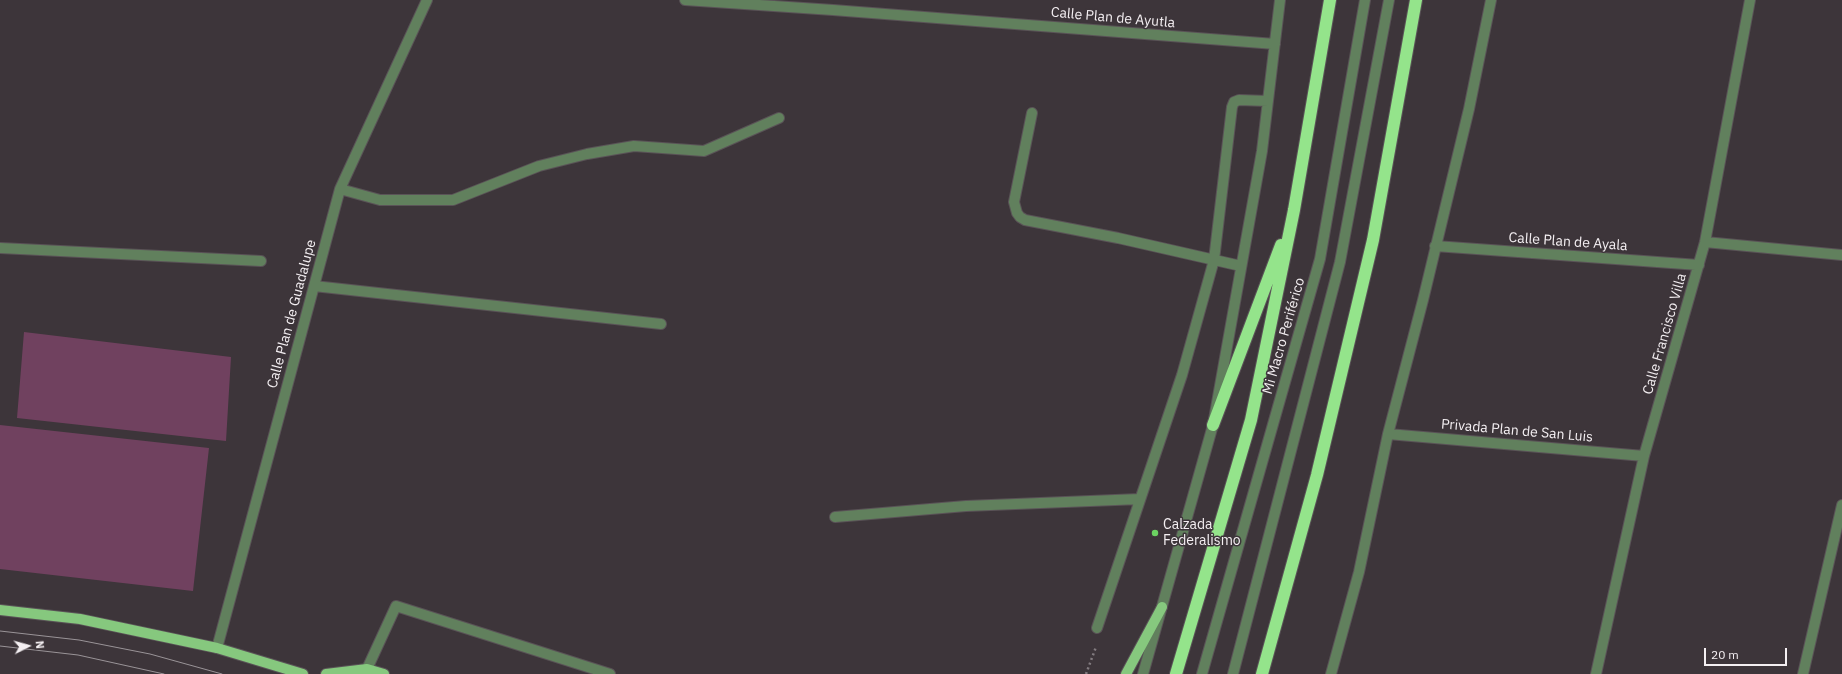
<!DOCTYPE html>
<meta charset="utf-8">
<style>
body{margin:0}
#map{position:relative;width:1842px;height:674px;overflow:hidden;background:#3d353a;font-family:"IBM Plex Sans",sans-serif}
canvas{display:block}
.north{position:absolute;left:8px;top:626px;width:40px;height:40px;-webkit-text-stroke:3px #3d353a;paint-order:stroke;rotate:84deg;font-size:11px;font-weight:700;line-height:16px;text-align:center;color:#f4eff2}
.north::after{content:'';display:block;margin:auto;width:14px;height:18px;background:#f4eff2;clip-path:polygon(50% 0,100% 100%,50% 72%,0 100%)}
.scale{position:absolute;left:1704px;top:648px;width:83px;height:18px;box-sizing:border-box;border:2px solid #f4eff2;border-top:0;padding-left:5px;font-size:12px;line-height:14px;white-space:nowrap;color:#f4eff2;-webkit-text-stroke:3px #3d353a;paint-order:stroke}
</style>
<div id="map">
<canvas width="1842" height="674"></canvas>
<div class="north">N</div>
<div class="scale">20 m</div>
</div>
<script>
const c = document.querySelector('canvas').getContext('2d');
c.lineJoin = 'round';
function fill(path, color) {
  c.fillStyle = color;
  c.fill(path, 'evenodd');
}
function poly(rows) {
  const path = new Path2D();
  for (const r of rows) {
    path.moveTo(r[0], r[1]);
    for (let i = 2; i < r.length; i += 2) path.lineTo(r[i], r[i + 1]);
  }
  return path;
}
function trace(path, color, width, dash) {
  c.strokeStyle = color;
  c.lineWidth = width;
  c.lineCap = dash ? 'butt' : 'round';
  c.setLineDash(dash || []);
  c.stroke(path);
}
function drawText(font, color, halo, rows, align = 'center') {
  c.font = font + ' "IBM Plex Sans",sans-serif';
  c.lineWidth = 3;
  c.setLineDash([]);
  c.textBaseline = 'middle';
  c.strokeStyle = halo;
  c.fillStyle = color;
  for (const [text, x, y, turn = 0] of rows) {
    c.save();
    c.translate(x, y);
    c.rotate((+turn || 0) * Math.PI / 180);
    c.textAlign = isNaN(turn) ? turn : align;
    if (halo) c.strokeText(text, 0, 0);
    c.fillText(text, 0, 0);
    c.restore();
  }
}
const green = poly([
 [24,332,231,357,226,441,17,418],
 [0,425,209,448,193,591,0,569]
]);
const path = poly([
 [1086,674,1096,647]
]);
const minor = poly([
 [685,0,833,10,1275,44],
 [1032,113,1014,202,1017,213,1020,217,1025,220,1118,238,1241,266],
 [340,189,380,200,453,200,539,166,587,154,634,146,704,151,779,118],
 [1705,242,1842,255],
 [1435,246,1699,265],
 [0,248,261,261],
 [314,286,661,324],
 [1388,434,1644,456],
 [835,517,966,506,1140,499],
 [1097,628,1182,375,1214,260,1232,107,1234,102,1239,100,1268,101],
 [217,648,340,189,427,0],
 [367,669,396,606,610,674],
 [1143,674,1213,425,1262,151,1280,0],
 [1202,674,1320,259,1365,0],
 [1233,674,1340,262,1389,0],
 [1331,674,1359,572,1388,434,1423,300,1469,109,1491,0],
 [1596,674,1644,456,1705,242,1750,0],
 [1803,674,1842,505]
]);
const major = poly([
 [0,610,80,619,217,648,303,674],
 [326,674,367,669,384,674],
 [1126,674,1162,607]
]);
const highway = poly([
 [1213,425,1281,245],
 [1176,674,1251,420,1294,210,1330,0],
 [1262,674,1317,475,1373,240,1416,0]
]);
const tram = poly([
 [0,631,79,640,150,654,222,674],
 [0,646,78,655,164,674]
]);
const markers = [
 [1155,533,4,"#6cd362"]
];
const streetNames = [
 ["Calle Plan de Ayutla",1113,18,5],
 ["Calle Plan de Ayala",1568,242,4],
 ["Calle Plan de Guadalupe",292,314,-75],
 ["Calle Francisco Villa",1665,334,-74],
 ["Mi Macro Periférico",1284,336,-74],
 ["Privada Plan de San Luis",1517,431,5]
];
const poiNames = [
 ["Calzada",1163,525],
 ["Federalismo",1163,541]
];
fill(green, '#70415f');
trace(minor, '#5a5357', 12);
trace(major, '#5a5357', 12);
trace(highway, '#5a5357', 14);
trace(path, '#837c80', 2.5, [2, 3]);
trace(minor, '#61805d', 10);
trace(major, '#86c87e', 10);
trace(highway, '#94e48b', 12);
trace(tram, '#9a9498', 1);
for (const [x, y, r, color] of markers) {
  const dot = new Path2D();
  dot.arc(x, y, r, 0, 2 * Math.PI);
  c.fillStyle = color;
  c.fill(dot);
  trace(dot, '#3d353a', 1.5);
}
drawText('14px', '#f4eff2', '#3d353a', streetNames);
drawText('14px', '#f4eff2', '#3d353a', poiNames, 'left');
</script>
